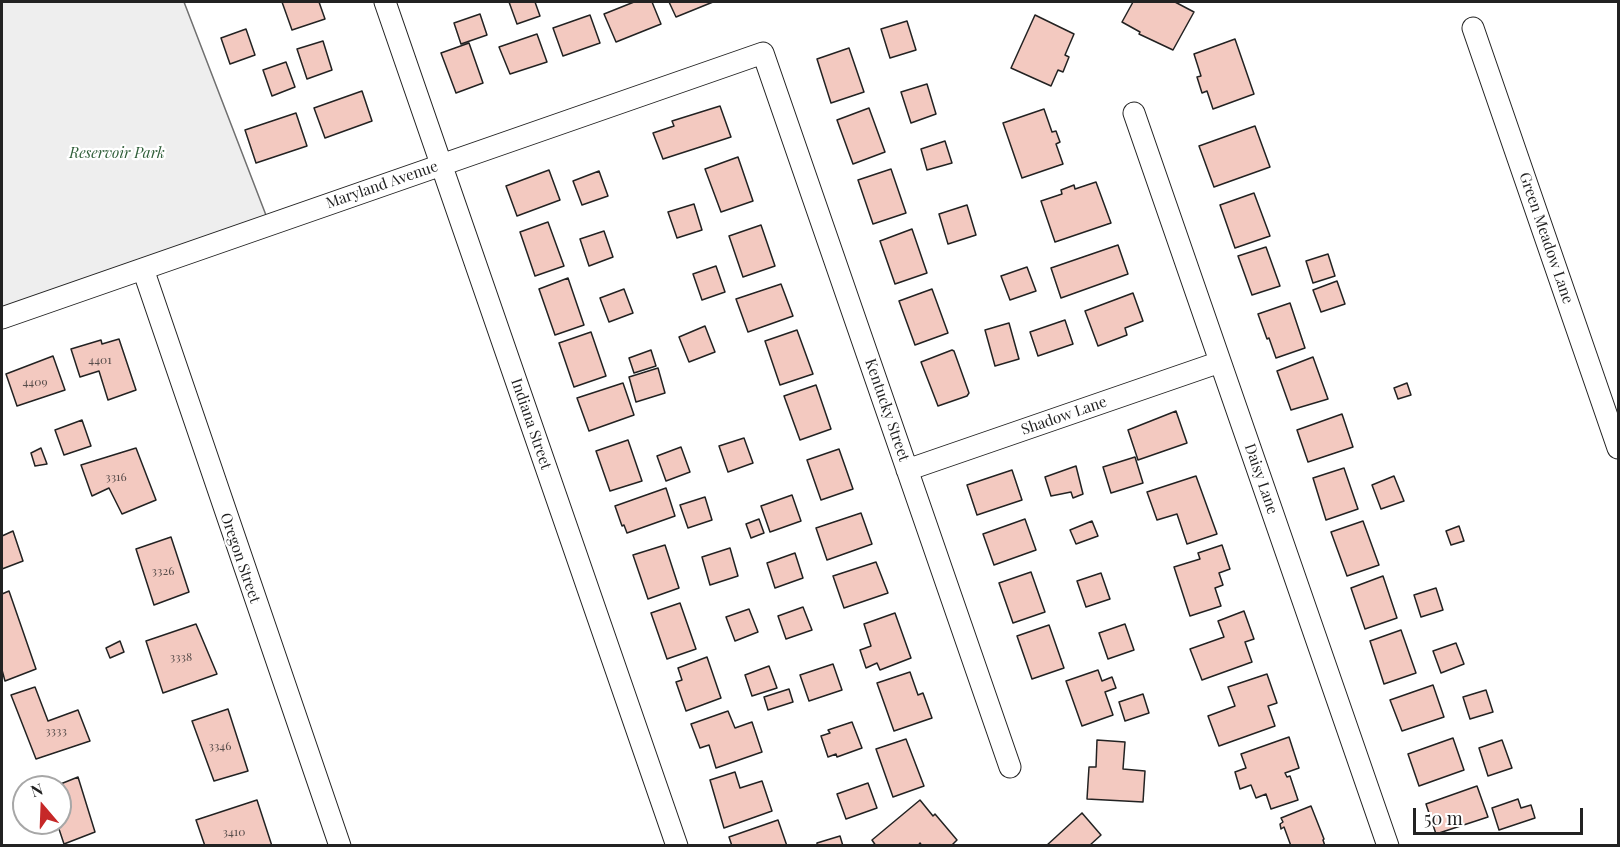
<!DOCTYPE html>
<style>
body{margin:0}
#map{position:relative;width:1620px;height:847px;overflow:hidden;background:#fff;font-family:"Playfair Display",serif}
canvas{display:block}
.frame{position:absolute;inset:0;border:3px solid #222;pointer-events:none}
.north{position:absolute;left:12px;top:775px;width:60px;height:60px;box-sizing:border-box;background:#fff;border:2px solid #a7a7a7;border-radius:50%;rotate:341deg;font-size:16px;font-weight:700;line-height:24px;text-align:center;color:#222}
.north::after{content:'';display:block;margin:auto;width:21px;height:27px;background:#c62828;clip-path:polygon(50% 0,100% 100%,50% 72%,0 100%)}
.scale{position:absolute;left:1413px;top:808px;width:170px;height:27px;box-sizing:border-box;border:3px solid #222;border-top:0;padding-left:8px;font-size:18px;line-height:21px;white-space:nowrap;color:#222;-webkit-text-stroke:4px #fff;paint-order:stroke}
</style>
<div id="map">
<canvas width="1620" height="847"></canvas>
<div class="frame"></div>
<div class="north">N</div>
<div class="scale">50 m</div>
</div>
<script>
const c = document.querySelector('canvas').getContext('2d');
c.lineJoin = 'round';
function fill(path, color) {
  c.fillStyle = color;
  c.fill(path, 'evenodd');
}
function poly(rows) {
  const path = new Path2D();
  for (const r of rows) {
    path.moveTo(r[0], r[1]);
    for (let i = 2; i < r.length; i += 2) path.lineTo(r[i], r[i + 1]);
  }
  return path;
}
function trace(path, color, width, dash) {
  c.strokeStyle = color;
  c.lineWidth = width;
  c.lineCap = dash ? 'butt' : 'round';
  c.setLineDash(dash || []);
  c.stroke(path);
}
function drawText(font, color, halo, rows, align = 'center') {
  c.font = font + ' "Playfair Display",serif';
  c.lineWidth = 4.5;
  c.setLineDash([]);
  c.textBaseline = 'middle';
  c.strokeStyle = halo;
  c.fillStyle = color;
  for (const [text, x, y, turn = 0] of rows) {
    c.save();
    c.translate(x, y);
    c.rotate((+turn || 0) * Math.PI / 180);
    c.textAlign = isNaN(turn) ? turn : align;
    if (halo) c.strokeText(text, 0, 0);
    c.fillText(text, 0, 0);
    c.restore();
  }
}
const green = poly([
 [2,2,184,2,269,223,2,318,2,2]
]);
const building = poly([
 [282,2,319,2,325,19,292,30,282,2],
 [509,2,535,2,540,16,517,24,509,2],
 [634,2,652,2,661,24,616,42,604,14,634,2],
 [669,2,713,2,676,17,669,2],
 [1133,2,1175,2,1194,12,1173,50,1139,34,1140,32,1122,22,1133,2],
 [480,14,487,35,461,44,454,23,480,14],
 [590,15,600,43,563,56,553,28,590,15],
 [1035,15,1074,34,1065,55,1069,57,1063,72,1058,70,1051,86,1011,68,1035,15],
 [907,21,916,50,890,58,881,29,907,21],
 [246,29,255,55,230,64,221,38,246,29],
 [537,34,547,62,510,74,499,47,537,34],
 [1235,39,1254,94,1213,109,1207,91,1202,93,1197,77,1201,76,1194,54,1235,39],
 [323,41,332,70,307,79,297,49,323,41],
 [469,43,483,83,456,93,441,53,469,43],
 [849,48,864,92,831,103,817,59,849,48],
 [286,62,295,87,272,96,263,70,286,62],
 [927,84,936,114,911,123,901,92,927,84],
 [362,91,372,121,325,138,314,108,362,91],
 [720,106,731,137,663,159,653,133,674,126,672,121,720,106],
 [869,108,885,152,853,164,837,120,869,108],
 [1044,109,1052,132,1056,131,1060,142,1056,144,1063,164,1022,178,1003,123,1044,109],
 [296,113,307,146,256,163,245,130,296,113],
 [1255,126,1270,167,1214,187,1199,146,1255,126],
 [945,141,952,163,927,170,921,149,945,141],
 [738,157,753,201,721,212,705,169,738,157],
 [891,169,906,213,873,224,858,180,891,169],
 [549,170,560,200,517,216,506,186,549,170],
 [599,171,608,196,582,205,573,181,599,171],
 [1096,182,1111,223,1055,242,1041,201,1062,194,1061,190,1074,185,1075,189,1096,182],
 [1254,193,1270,236,1235,248,1220,205,1254,193],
 [694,204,702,230,677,238,668,212,694,204],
 [967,205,976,235,948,244,939,214,967,205],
 [548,222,564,266,535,276,520,232,548,222],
 [761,225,775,266,743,277,729,236,761,225],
 [912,229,927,273,895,284,880,241,912,229],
 [604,231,613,257,589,266,580,239,604,231],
 [1118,245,1128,274,1061,298,1051,268,1118,245],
 [1266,247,1280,286,1252,295,1238,256,1266,247],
 [1328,254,1335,276,1313,283,1306,261,1328,254],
 [716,266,725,292,702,300,693,274,716,266],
 [1027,267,1036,291,1010,300,1001,276,1027,267],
 [568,278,584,325,555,335,539,289,568,278],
 [1337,281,1345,304,1321,312,1313,290,1337,281],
 [781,284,793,316,748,332,736,299,781,284],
 [624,289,633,313,609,322,600,298,624,289],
 [932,289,948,333,915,345,899,301,932,289],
 [1133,293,1143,321,1125,328,1127,335,1098,346,1085,311,1133,293],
 [1290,303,1305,348,1276,358,1269,338,1267,339,1258,314,1290,303],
 [1065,320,1073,344,1038,356,1030,332,1065,320],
 [1009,323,1019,359,995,366,985,330,1009,323],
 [705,326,715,352,689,362,679,337,705,326],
 [797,330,813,374,780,385,765,341,797,330],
 [591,332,606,376,574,387,559,343,591,332],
 [119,339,136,390,108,400,99,371,80,377,71,349,101,340,102,344,119,339],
 [651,350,656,366,634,373,629,358,651,350],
 [952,350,954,351,969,393,967,396,938,406,921,362,952,350],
 [53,356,65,390,17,406,6,374,53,356],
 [1313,357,1328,399,1291,410,1277,371,1313,357],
 [658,368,665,393,636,402,629,377,658,368],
 [623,383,634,415,589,431,577,398,623,383],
 [1407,383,1411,395,1398,399,1394,388,1407,383],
 [816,385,831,429,800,440,784,396,816,385],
 [1176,411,1187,443,1138,460,1128,430,1176,411],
 [1342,414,1353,447,1308,462,1297,430,1342,414],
 [82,420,91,446,64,455,55,430,82,420],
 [744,438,753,463,728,472,719,446,744,438],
 [628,440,642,481,610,491,596,451,628,440],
 [681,447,690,472,666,481,657,456,681,447],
 [41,448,47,464,35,466,31,453,41,448],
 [136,448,156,500,122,514,109,488,92,496,81,465,136,448],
 [839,449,853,489,821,500,807,460,839,449],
 [1135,457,1143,483,1111,493,1103,467,1135,457],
 [1076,466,1083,494,1073,498,1071,492,1051,496,1045,477,1076,466],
 [1344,468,1358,509,1326,520,1313,478,1344,468],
 [1012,470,1022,500,977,515,967,485,1012,470],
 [1196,476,1217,534,1187,544,1177,514,1157,520,1147,492,1196,476],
 [1394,476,1404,501,1381,509,1372,485,1394,476],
 [666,488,675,516,627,533,624,525,622,526,615,506,666,488],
 [792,495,801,521,770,532,761,506,792,495],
 [705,497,712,520,688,528,680,505,705,497],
 [861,513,872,544,827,560,816,528,861,513],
 [759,519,764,533,751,538,746,524,759,519],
 [1025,519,1036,550,994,565,983,534,1025,519],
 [1092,521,1098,536,1076,544,1070,530,1092,521],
 [1363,521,1379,565,1347,576,1331,532,1363,521],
 [1459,526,1464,541,1451,545,1446,531,1459,526],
 [13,531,23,561,2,569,2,536,13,531],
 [171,537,189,592,154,605,136,549,171,537],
 [665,545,679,588,648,599,633,555,665,545],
 [1222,545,1230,569,1219,573,1223,585,1215,588,1221,606,1190,616,1174,567,1200,559,1198,553,1222,545],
 [730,548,738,576,710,585,702,557,730,548],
 [795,553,803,578,775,588,767,563,795,553],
 [876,562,888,593,844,608,833,576,876,562],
 [1031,572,1045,612,1013,623,999,583,1031,572],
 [1101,573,1110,599,1086,607,1077,581,1101,573],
 [1383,576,1397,618,1365,629,1351,588,1383,576],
 [1436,588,1443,610,1421,617,1414,595,1436,588],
 [9,591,36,669,5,681,2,670,2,594,9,591],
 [680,603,696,649,667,659,651,613,680,603],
 [803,607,812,630,786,639,778,616,803,607],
 [749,609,758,632,735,641,726,617,749,609],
 [1244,611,1254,639,1245,642,1252,662,1202,680,1190,649,1224,637,1218,621,1244,611],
 [895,613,911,658,880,670,877,663,866,668,860,650,871,646,864,624,895,613],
 [196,624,217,674,163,693,146,641,196,624],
 [1125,624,1134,650,1108,659,1099,633,1125,624],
 [1049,625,1064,668,1032,679,1017,636,1049,625],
 [1401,630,1416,673,1384,684,1370,641,1401,630],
 [120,641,124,652,110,658,106,648,120,641],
 [1456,643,1464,664,1441,673,1433,651,1456,643],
 [707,657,721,698,686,711,676,682,682,680,678,668,707,657],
 [833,664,842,690,809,701,800,675,833,664],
 [769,666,777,688,752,696,745,675,769,666],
 [1098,670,1102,681,1112,677,1116,688,1105,692,1113,715,1082,726,1066,681,1098,670],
 [910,672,918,695,923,693,932,718,894,731,877,683,910,672],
 [1267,674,1277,703,1268,706,1275,726,1219,746,1208,716,1235,706,1228,687,1267,674],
 [1433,685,1444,717,1402,731,1390,700,1433,685],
 [35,687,48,721,78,710,90,741,36,759,11,695,35,687],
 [789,689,793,702,768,710,764,697,789,689],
 [1486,690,1493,712,1470,719,1463,697,1486,690],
 [1143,694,1149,713,1125,721,1119,702,1143,694],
 [228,709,248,771,214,781,192,721,228,709],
 [728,711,735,728,752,722,762,752,716,768,709,745,700,748,691,724,728,711],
 [852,722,862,748,837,757,836,754,828,757,821,736,830,733,828,730,852,722],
 [1289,737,1299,768,1285,773,1287,777,1290,776,1298,800,1271,809,1266,794,1256,798,1251,785,1240,789,1235,772,1246,768,1241,754,1289,737],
 [1453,738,1464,770,1419,786,1408,754,1453,738],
 [906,739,924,786,893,797,876,749,906,739],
 [1097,740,1125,742,1123,769,1145,771,1143,802,1087,799,1089,767,1096,767,1097,740],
 [1502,740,1512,768,1488,776,1479,748,1502,740],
 [735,772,740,788,762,781,772,811,724,828,710,780,735,772],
 [78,777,95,832,64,844,57,823,60,823,60,787,53,787,78,777],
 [868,783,877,808,846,819,837,794,868,783],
 [1477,786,1488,817,1436,834,1426,804,1477,786],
 [1518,799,1521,808,1531,805,1535,818,1499,830,1492,808,1518,799],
 [257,800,272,846,205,846,196,820,257,800],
 [920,800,933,816,935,814,957,840,951,846,922,846,920,843,918,846,876,846,872,840,920,800],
 [1311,806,1324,839,1323,840,1325,846,1291,846,1284,827,1281,829,1280,824,1283,822,1281,818,1311,806],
 [1082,813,1101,835,1089,846,1046,846,1082,813],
 [778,820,787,846,732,846,729,837,778,820],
 [840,836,843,846,817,846,817,843,840,836]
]);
const minor = poly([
 [385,2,677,846],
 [1473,28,1618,448],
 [1134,113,1388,846],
 [143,269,340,846],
 [2,318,763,53,1010,767],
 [907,470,1220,362]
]);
const numberNames = [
 ["4401",100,360],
 ["4409",35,382],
 ["3316",116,477],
 ["3326",163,571],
 ["3338",181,657],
 ["3333",56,731],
 ["3346",220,746],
 ["3410",234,832]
];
const parkNames = [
 ["Reservoir Park",117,153]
];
const streetNames = [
 ["Maryland Avenue",382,185,-19],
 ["Green Meadow Lane",1546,238,71],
 ["Kentucky Street",887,410,71],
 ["Shadow Lane",1064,416,-19],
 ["Indiana Street",531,424,71],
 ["Daisy Lane",1261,479,71],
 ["Oregon Street",240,558,71]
];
fill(green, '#eee');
trace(green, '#6f6f6f', 1.5);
fill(building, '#f3c9c0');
trace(building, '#222', 1.5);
trace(minor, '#222', 23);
trace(minor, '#fff', 21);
drawText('12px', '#564c4a', null, numberNames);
drawText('italic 15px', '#2f5e38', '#fff', parkNames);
drawText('15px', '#222', '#fff', streetNames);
</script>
